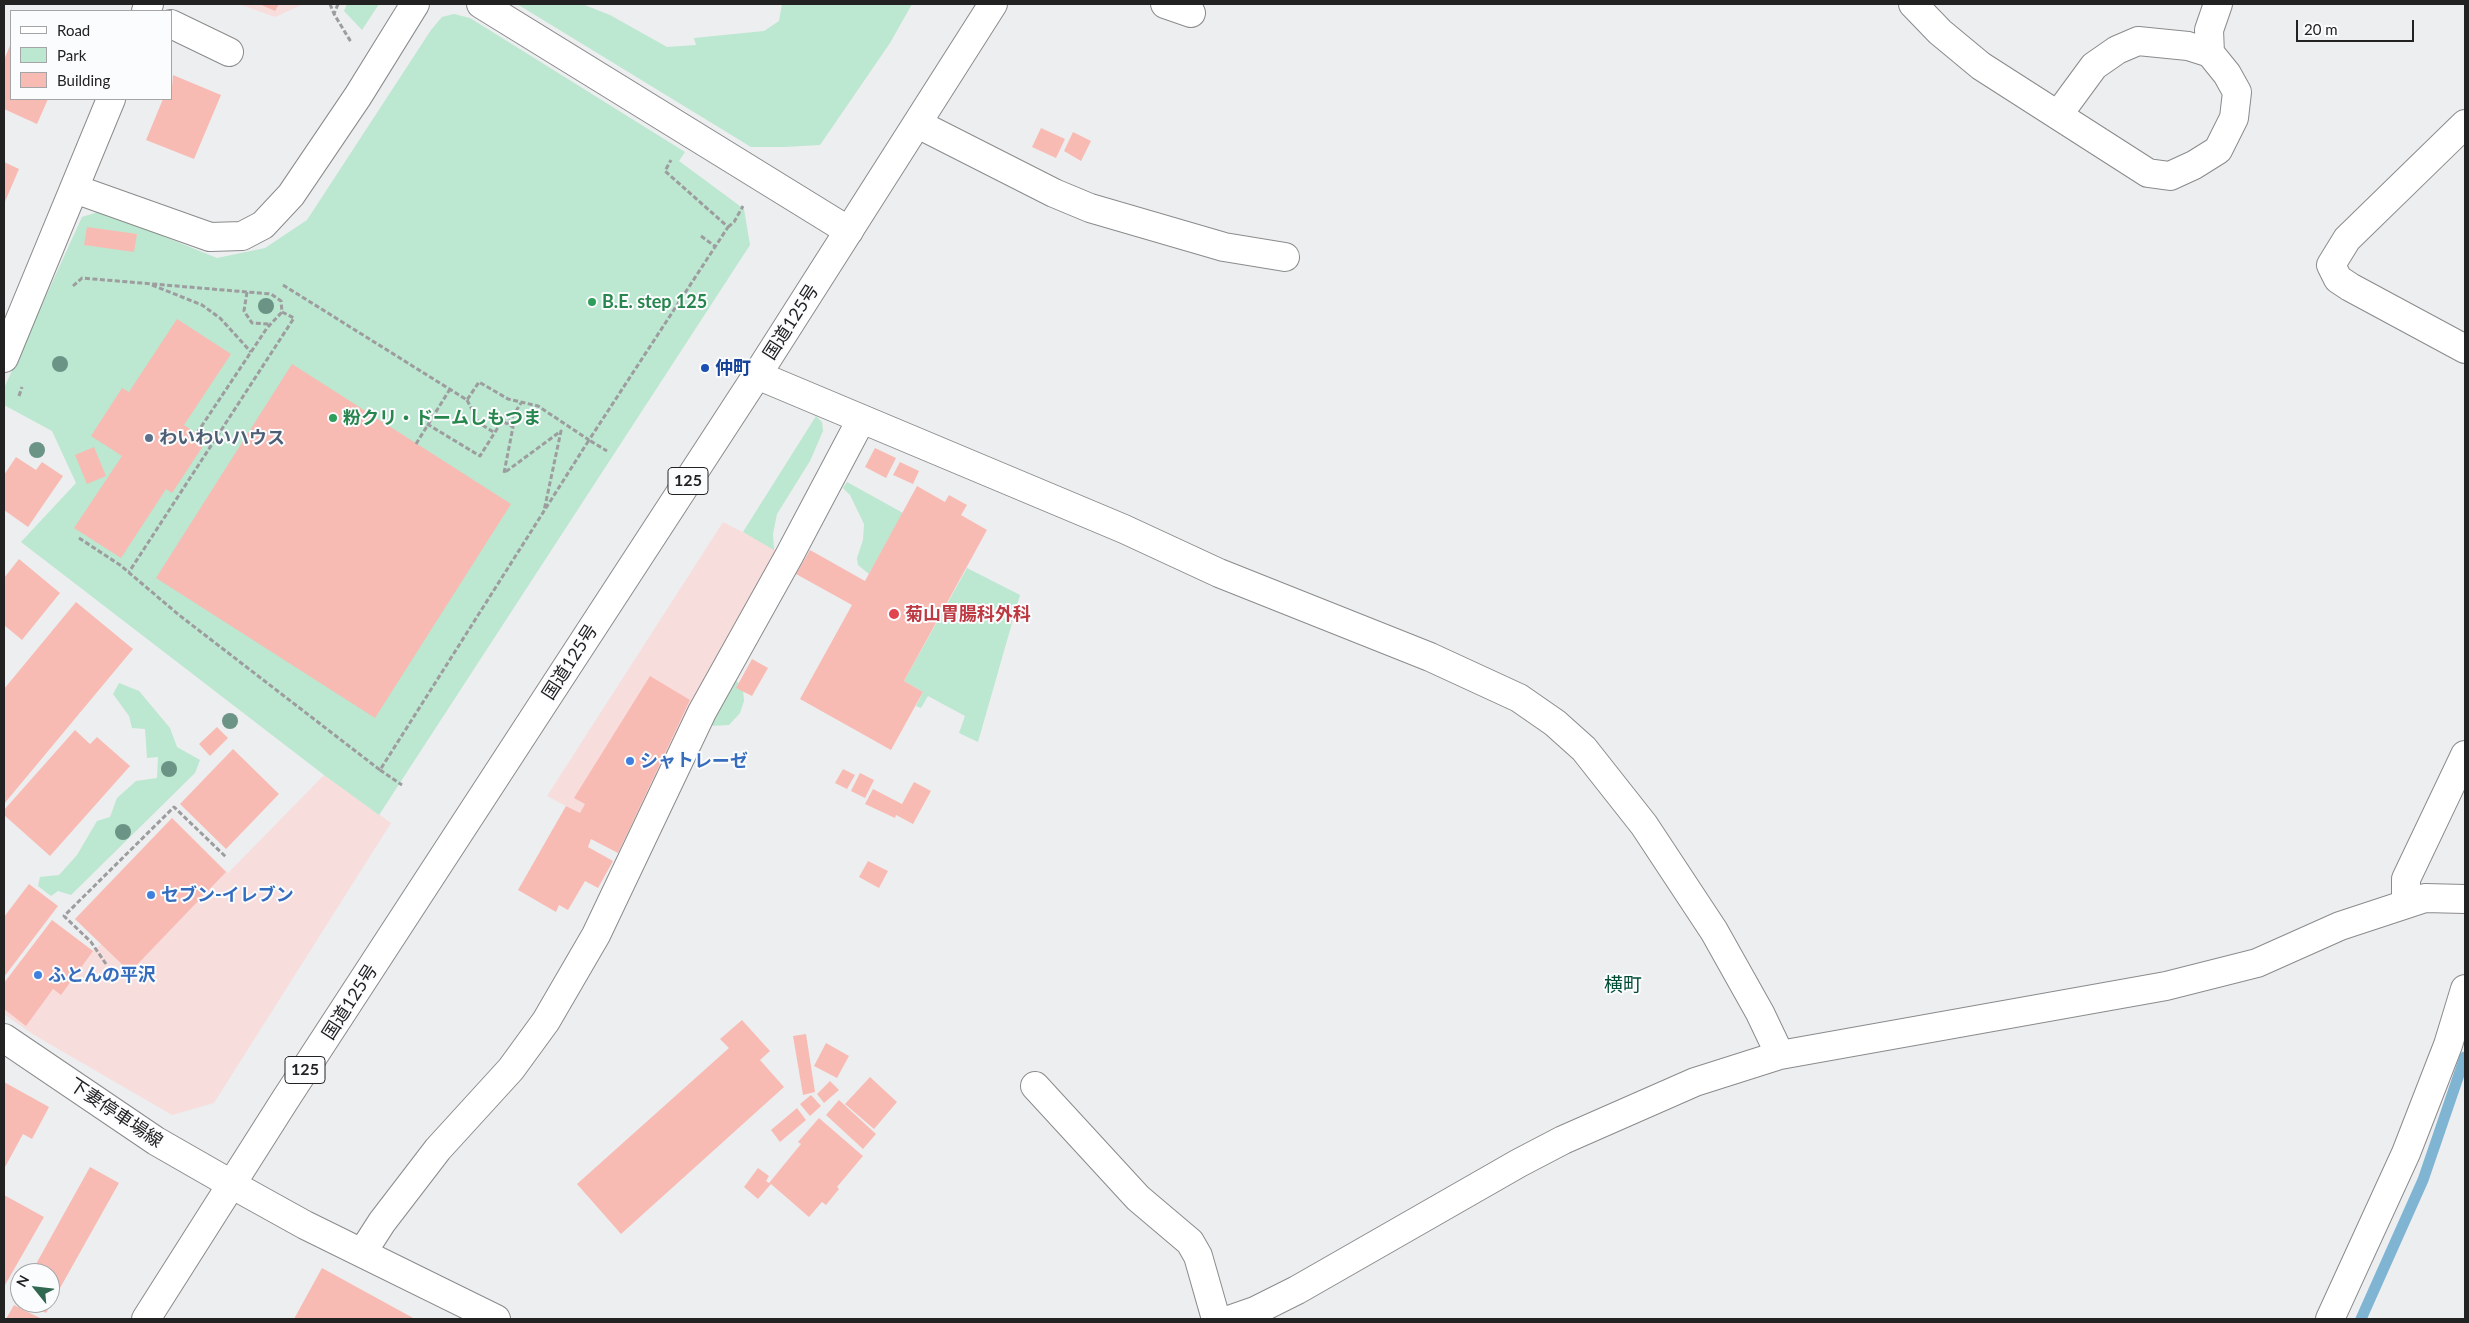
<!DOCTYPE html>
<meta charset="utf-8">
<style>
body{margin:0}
#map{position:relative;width:2469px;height:1323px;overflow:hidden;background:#edeef0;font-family:Lato,sans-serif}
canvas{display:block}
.frame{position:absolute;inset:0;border:5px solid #222223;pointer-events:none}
.legend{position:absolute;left:10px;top:10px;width:162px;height:90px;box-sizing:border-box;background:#fbfcfd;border:1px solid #a4a5a6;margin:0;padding:6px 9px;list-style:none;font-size:15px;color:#222223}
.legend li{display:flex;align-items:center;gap:10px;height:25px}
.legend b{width:25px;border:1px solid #a4a5a6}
.north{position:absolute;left:10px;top:1263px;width:50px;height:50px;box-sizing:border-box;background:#fbfcfd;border:1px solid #a4a5a6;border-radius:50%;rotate:299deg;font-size:14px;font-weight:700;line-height:20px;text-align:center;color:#222223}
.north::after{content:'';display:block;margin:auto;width:18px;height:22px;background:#316950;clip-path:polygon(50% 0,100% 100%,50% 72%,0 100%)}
.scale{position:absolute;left:2296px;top:20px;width:118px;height:22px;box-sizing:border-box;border:2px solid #222223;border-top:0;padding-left:6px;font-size:15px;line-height:18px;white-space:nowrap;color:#222223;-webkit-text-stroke:4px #fbfcfd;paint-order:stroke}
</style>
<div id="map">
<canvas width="2469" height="1323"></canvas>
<div class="frame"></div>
<ul class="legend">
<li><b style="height:6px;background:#fff"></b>Road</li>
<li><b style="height:14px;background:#bce7d0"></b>Park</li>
<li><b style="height:14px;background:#f8bbb3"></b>Building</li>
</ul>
<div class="north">N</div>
<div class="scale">20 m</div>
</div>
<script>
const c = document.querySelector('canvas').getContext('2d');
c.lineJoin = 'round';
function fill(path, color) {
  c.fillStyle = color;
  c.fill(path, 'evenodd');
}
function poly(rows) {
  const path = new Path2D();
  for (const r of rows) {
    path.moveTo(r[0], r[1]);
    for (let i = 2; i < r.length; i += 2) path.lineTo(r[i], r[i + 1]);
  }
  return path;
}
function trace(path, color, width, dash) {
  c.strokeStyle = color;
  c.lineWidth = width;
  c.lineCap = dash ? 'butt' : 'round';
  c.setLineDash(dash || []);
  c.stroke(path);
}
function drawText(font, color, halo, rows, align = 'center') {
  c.font = font + ' Lato,"Noto Sans JP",sans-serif';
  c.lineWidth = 4;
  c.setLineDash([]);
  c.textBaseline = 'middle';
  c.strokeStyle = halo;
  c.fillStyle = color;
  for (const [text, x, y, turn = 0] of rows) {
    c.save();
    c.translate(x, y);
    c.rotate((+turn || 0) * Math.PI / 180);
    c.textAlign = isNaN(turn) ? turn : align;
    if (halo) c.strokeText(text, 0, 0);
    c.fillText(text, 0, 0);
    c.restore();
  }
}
const commercial = poly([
 [239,4,304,4,275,17],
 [723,522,789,556,639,845,547,796],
 [324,775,391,823,214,1103,172,1115,34,1035,4,1014,4,983,52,920,93,951,101,944,75,919,172,818,228,873]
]);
const green = poly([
 [347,4,379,4,362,30,344,11],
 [517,4,582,4,610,15,667,47,696,45,694,38,764,31,779,21,782,4,912,4,890,43,820,145,784,147,751,147],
 [454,14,470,18,685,152,679,161,744,209,750,245,379,815,324,775,21,542,76,483,52,431,4,405,4,388,82,217,101,211,217,258,265,248,307,220,431,30,442,17],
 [816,416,822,422,823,431,810,461,777,514,773,534,774,550,743,532],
 [847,482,903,513,869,574,858,565,857,558,863,540,864,524,850,495,843,488],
 [967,568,1020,595,978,742,959,733,965,716,928,696,921,708,916,706,923,692,904,681],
 [733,676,743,689,744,701,740,713,729,725,709,726],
 [119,683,139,691,170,728,177,747,200,760,195,773,71,895,58,891,51,896,38,886,40,877,59,875,77,855,97,821,110,817,117,798,136,781,157,778,158,757,147,758,145,729,132,728,129,716,113,694]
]);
const stream = poly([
 [2361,1319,2423,1180,2465,1057]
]);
const building = poly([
 [259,4,279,4,275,11],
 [11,43,11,99,48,99,37,124,4,109,4,60],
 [173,75,221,95,194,159,146,140,163,99,171,99],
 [1041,128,1065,139,1056,158,1032,147],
 [1073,132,1091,141,1081,161,1064,151],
 [4,162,19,169,4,204],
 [87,227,137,234,134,252,84,245],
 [177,319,231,354,184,425,207,440,172,493,166,489,121,558,74,528,122,456,91,436,122,388,129,392],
 [292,364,511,504,375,718,156,578],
 [94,447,106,476,87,484,75,455],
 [875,448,896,458,886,478,865,467],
 [16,457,36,470,42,462,63,476,28,527,4,510,4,475],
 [900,462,919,471,913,484,893,475],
 [917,486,945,502,949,495,967,505,961,515,987,530,904,681,923,692,891,750,800,699,852,605,796,574,810,550,865,581],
 [19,559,60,593,22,640,4,625,4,578],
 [76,602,133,649,4,804,4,689],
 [752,659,768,668,752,696,736,688],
 [650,676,690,700,618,853,591,839,588,847,613,861,598,888,585,881,568,910,559,905,556,912,518,890,566,806,580,813,585,804,574,798],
 [217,727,228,738,210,756,199,744],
 [75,730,90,744,97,737,130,766,50,856,4,815,4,810],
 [233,749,279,794,226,849,180,804],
 [843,769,855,775,847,789,835,783],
 [860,773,874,780,865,798,851,791],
 [914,782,931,791,913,824,896,815,895,818,865,804,873,789,902,804],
 [172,818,226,872,130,972,75,919],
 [868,861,888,871,879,888,859,877],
 [29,884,58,906,4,977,4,917],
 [52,920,93,951,61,995,53,989,26,1026,4,1009,4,983],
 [742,1020,770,1051,760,1060,784,1087,621,1234,577,1184,729,1048,720,1039],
 [806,1034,815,1092,803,1095,793,1036],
 [826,1043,849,1056,837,1078,814,1066],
 [870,1077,897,1102,874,1129,845,1104],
 [830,1081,839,1090,824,1103,817,1094],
 [4,1082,49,1107,32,1139,23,1134,4,1169],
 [811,1095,821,1106,810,1116,800,1104],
 [839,1100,876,1134,863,1149,826,1115],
 [797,1108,806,1120,780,1142,771,1130],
 [819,1118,863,1156,837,1187,839,1189,826,1205,822,1202,809,1217,771,1184,758,1199,744,1187,758,1168,769,1176,766,1181,769,1183,801,1144,798,1142],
 [90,1167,119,1183,46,1313,27,1303,50,1303,50,1273,31,1273],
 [4,1195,44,1217,5,1285,4,1284],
 [322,1268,415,1319,294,1319],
 [14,1305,42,1319,6,1319]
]);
const path = poly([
 [330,4,334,14],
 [338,4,334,14,351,42],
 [728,227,734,222,743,206],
 [701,236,716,247],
 [152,285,202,305,220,318,251,352],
 [283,285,467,400,479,382,508,399,538,406,589,440,728,227,665,171,671,160],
 [73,286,82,278,271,294,281,301,282,312,294,318,129,572],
 [247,292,244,311,252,323,269,324],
 [19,396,22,387],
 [467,400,479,423,495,433],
 [427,424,480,456,502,421,513,427,504,473,561,431,544,511],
 [508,424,521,403],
 [197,433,267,328,282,312],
 [416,444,450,389],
 [79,538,120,565,179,615,380,770,589,440,607,451],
 [380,770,402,785],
 [106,964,91,942,64,916,174,807,227,858]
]);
const minor = poly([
 [481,4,849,231],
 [1165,4,1191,13],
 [1913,4,1940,32,1981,66,2148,173,2170,176,2194,165,2218,150,2234,118,2237,92,2227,74,2210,53,2209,30,2218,4],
 [146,11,149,4],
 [171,24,229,52],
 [2058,115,2094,66,2117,50,2138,41,2188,46,2210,53],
 [918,124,1054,193,1090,208,1224,247,1285,257],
 [2465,124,2347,239,2331,265,2338,279,2350,287,2465,349],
 [75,189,210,237,242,236,263,225,291,195,358,96,415,4],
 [4,358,111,99],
 [757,375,1124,529,1219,573,1430,657,1519,698,1555,723,1584,749,1644,825,1714,931,1760,1013,1780,1055],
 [2406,904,2406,879,2465,755],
 [1035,1086,1138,1198,1190,1242,1198,1256,1216,1319],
 [231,1184,305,1225,496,1319],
 [362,1253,382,1222,438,1149,511,1069,546,1021,596,935,702,712,789,556,861,420],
 [1232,1319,1255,1311,1297,1290,1519,1163,1563,1140,1695,1082,1780,1055,2166,986,2257,963,2340,926,2425,898,2465,899],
 [2330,1319,2406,1153,2448,1045,2465,989]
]);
const major = poly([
 [4,1038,156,1141,231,1184]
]);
const highway = poly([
 [146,1319,285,1100,757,375,993,4]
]);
const trees = [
 [266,306],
 [60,364],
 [37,450],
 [230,721],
 [169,769],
 [123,832]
];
const markers = [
 [592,302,5,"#2e9e5b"],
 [705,368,5,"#1a4fb4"],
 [333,418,5,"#2e9e5b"],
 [149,438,5,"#5c6f8a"],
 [894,614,6,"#e0444e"],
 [630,761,5,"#3f7fe0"],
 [151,895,5,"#3f7fe0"],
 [38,975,5,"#3f7fe0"]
];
const shields = [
 [688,481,40],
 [305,1070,40]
];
const shieldNames = [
 ["125",688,481],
 ["125",305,1070]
];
const leisureNames = [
 ["B.E. step 125",602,302],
 ["粉クリ・ドームしもつま",343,418]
];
const streetNames = [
 ["国道125号",791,322,-57],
 ["国道125号",570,662,-57],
 ["国道125号",350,1002,-57],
 ["下妻停車場線",116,1113,34]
];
const transitNames = [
 ["仲町",715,368]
];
const serviceNames = [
 ["わいわいハウス",159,438]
];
const healthNames = [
 ["菊山胃腸科外科",905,614]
];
const shopNames = [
 ["シャトレーゼ",640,761],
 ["セブン-イレブン",161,895],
 ["ふとんの平沢",48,975]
];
const neighbourhoodNames = [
 ["横町",1623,985]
];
fill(commercial, '#f8dddd');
fill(green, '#bce7d0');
trace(stream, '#7fb4d3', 11);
fill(building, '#f8bbb3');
trace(minor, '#8a8b8c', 30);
trace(major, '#8a8b8c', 30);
trace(highway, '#8a8b8c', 30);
trace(path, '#9d9d9f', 3, [5, 2.5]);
trace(minor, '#fff', 28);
trace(major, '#fff', 28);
trace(highway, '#fff', 28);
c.fillStyle = '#6b9486';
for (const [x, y] of trees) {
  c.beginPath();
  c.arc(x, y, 8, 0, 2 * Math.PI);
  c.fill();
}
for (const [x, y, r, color] of markers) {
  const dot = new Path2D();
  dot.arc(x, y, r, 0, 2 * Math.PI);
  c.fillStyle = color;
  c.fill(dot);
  trace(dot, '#fbfcfd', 2);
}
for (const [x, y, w] of shields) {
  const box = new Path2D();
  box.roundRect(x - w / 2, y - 13.5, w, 27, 4);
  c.fillStyle = '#fbfcfd';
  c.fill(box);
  trace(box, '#222223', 1);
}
drawText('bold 16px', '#222223', null, shieldNames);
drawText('bold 18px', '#27864d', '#fbfcfd', leisureNames, 'left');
drawText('18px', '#222223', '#fbfcfd', streetNames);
drawText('bold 18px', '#164399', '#fbfcfd', transitNames, 'left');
drawText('bold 18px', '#4e5e75', '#fbfcfd', serviceNames, 'left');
drawText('bold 18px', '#be3a42', '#fbfcfd', healthNames, 'left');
drawText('bold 18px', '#366cbe', '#fbfcfd', shopNames, 'left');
drawText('19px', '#014d34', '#fbfcfd', neighbourhoodNames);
</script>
